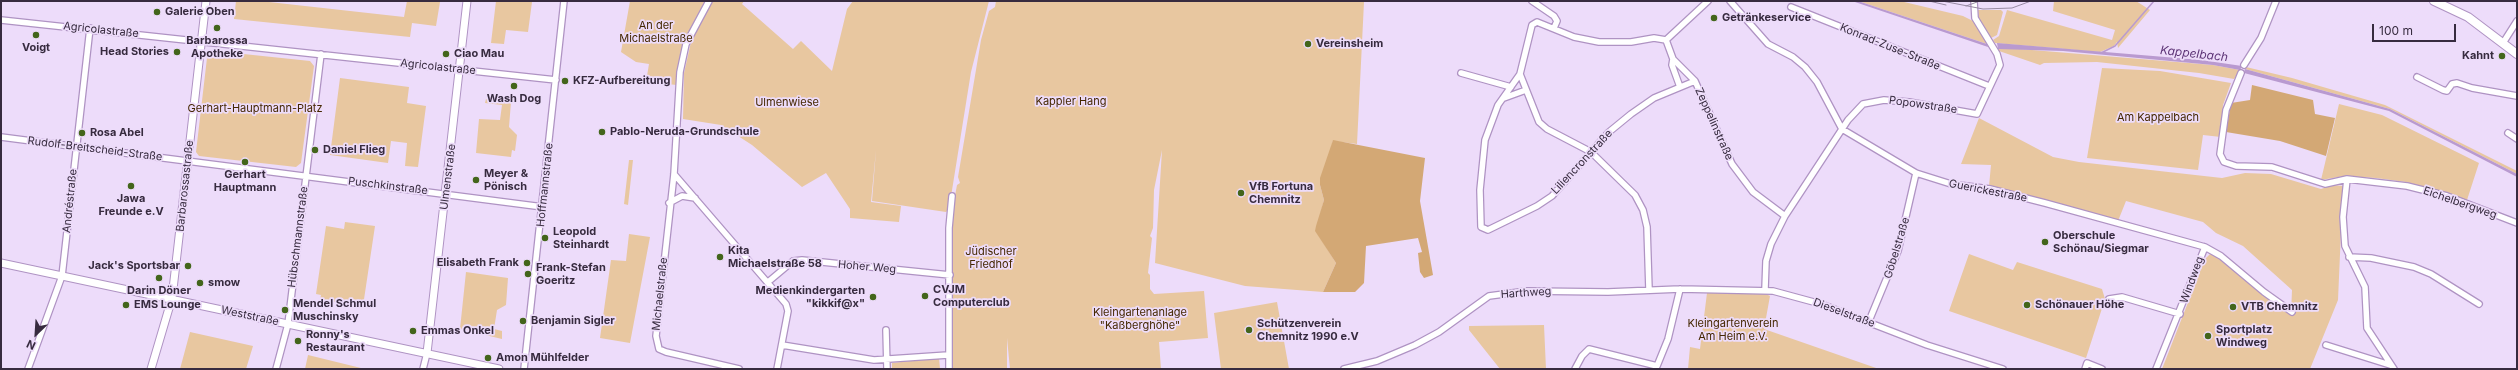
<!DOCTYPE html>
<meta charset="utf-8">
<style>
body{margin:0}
#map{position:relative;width:2518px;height:370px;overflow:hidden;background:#eddcfa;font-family:Inter,sans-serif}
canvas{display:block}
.frame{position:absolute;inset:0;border:2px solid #372b3f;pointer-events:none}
.north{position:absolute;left:16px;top:314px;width:40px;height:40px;-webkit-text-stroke:3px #eddcfa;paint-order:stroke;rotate:205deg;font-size:11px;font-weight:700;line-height:16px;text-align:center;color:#372b3f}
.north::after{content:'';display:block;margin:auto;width:14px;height:18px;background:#372b3f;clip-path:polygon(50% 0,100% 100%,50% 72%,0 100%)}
.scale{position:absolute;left:2372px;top:24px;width:84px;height:18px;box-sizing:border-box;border:2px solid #372b3f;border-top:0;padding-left:5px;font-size:12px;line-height:14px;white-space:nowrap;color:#372b3f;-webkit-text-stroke:3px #eddcfa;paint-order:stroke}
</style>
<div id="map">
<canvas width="2518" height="370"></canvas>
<div class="frame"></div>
<div class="north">N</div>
<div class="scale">100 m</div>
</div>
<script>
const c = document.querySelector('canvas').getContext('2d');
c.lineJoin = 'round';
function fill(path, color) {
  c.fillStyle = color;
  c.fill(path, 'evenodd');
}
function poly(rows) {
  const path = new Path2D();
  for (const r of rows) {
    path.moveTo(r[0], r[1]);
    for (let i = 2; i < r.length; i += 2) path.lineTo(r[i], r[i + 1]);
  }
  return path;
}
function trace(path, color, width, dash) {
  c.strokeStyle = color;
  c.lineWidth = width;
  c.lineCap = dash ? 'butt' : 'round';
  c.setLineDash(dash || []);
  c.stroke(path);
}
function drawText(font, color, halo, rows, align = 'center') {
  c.font = font + ' Inter,sans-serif';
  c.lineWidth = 3.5;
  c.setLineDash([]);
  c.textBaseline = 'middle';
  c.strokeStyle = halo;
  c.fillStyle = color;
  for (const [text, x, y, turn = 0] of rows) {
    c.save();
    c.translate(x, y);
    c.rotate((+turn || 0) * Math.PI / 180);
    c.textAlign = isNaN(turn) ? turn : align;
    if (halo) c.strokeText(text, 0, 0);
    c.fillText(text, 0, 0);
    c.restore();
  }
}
const green = poly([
 [236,1,260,1,404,17,407,1,440,2,436,26,412,23,410,37,234,19],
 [496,1,534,1,532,2,528,32,506,30,504,44,491,43],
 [630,1,705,1,684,42,678,71,677,85,646,82,649,64,636,62,621,52],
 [711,1,744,1,742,4,793,49,801,41,832,71,847,9,853,1,989,1,971,72,949,209,946,212,872,201,876,150,871,202,901,206,899,222,850,218,850,209,826,173,802,187,752,145,721,125,683,119,684,73,691,42],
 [996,1,1364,2,1357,144,1333,141,1320,185,1324,200,1316,231,1336,263,1323,292,1245,286,1155,263,1162,150,1154,190,1153,228,1150,236,1152,238,1148,273,1150,275,1150,289,1154,294,1204,291,1208,338,1159,342,1161,369,1010,369,1007,338,1007,369,952,369,949,333,952,212,957,185,960,183,958,177,981,40,989,11,995,7],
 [1858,1,1900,1,1963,16,1973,21,1987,44],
 [2054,1,2136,1,2150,10,2118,48,2117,42,2114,46,2100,52,1995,43,1993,40,1999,36,2007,10,2112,40,2115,30,2053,11],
 [1978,10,2001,10,2003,12,1997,35,1991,38,1979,18],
 [2008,48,2213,65,2240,70,2234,79,2199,73,2097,62,2044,63,2040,65,1999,51,1998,49],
 [215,51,310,61,314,66,301,163,296,167,199,156,196,152,207,58],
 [2246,67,2292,78,2385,105,2517,171,2517,174,2390,109,2245,69],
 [2102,68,2160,71,2231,83,2223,105,2221,137,2203,135,2198,170,2087,158],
 [340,78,409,87,407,103,426,106,418,167,405,166,407,143,391,141,388,163,330,155],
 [486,99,511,102,509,127,517,135,515,151,512,150,511,157,476,153,479,119,500,120,502,105,485,103],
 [2339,104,2382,115,2479,163,2467,200,2406,182,2376,178,2344,176,2321,180],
 [1979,118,2053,157,2079,162,2222,178,2245,173,2271,174,2321,189,2333,185,2343,186,2338,300,2310,369,2162,369,2205,259,2210,254,2218,256,2271,301,2291,314,2292,290,2243,246,2216,233,2203,222,2126,201,2118,221,1989,186,1991,165,1961,164],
 [629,160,633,160,628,205,624,204],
 [345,222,375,226,363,306,320,300,321,295,316,294,326,226,344,229],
 [629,234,650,237,630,343,600,338,611,260,626,261],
 [1969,254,2013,270,2017,262,2102,289,2105,299,2086,358,1949,311],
 [466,272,508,278,506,305,497,310,494,329,502,331,502,339,460,329],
 [1707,293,1764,293,1770,296,1764,329,1879,369,1688,369,1690,347,1700,349],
 [1277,302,1289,369,1221,369,1214,313],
 [1544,325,1546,369,1500,369,1469,330,1469,326],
 [190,332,253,346,246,369,180,369],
 [308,355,365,369,305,369],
 [939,358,940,369,892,369,892,363]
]);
const forest = poly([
 [2252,85,2313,100,2315,114,2335,118,2326,156,2280,141,2226,132,2231,103,2250,100],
 [1333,140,1425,158,1420,201,1433,275,1424,278,1420,272,1418,253,1422,252,1418,238,1366,246,1364,283,1355,292,1323,292,1336,263,1315,231,1316,226,1324,200,1320,185,1320,178]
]);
const water = poly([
 [1852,1,1858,1,1987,44,1988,47],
 [1997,43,2201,60,2242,66,2240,70,2213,65,2063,51,1998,49],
 [2245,69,2390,109,2517,174,2517,177,2389,111,2244,73]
]);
const stream = poly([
 [2101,53,2115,46,2154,1]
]);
const minor = poly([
 [709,1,686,44,680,72,674,174,656,336,659,349,666,352,739,369],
 [1532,1,1554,16,1557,21,1554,28],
 [1730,1,1768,44,1793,57,1805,67,1817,82,1842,129,1916,173,1951,184,1990,189,2045,203,2205,247,2221,256,2264,292,2292,312],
 [1791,7,1989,86],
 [1,20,556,80],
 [1666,40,1673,59,1695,81,1732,164,1753,192,1785,216],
 [2503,43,2517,21],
 [1673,59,1672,65,1680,87],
 [2244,65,2261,38,2276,1],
 [1461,73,1511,87],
 [2241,73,2226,110,2220,154,2224,162,2236,166,2272,167,2325,184,2347,179,2407,186,2447,196,2517,223],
 [1520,74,1539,122,1547,129,1591,152,1635,195,1643,210,1647,227,1649,290],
 [2417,77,2443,90,2447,91,2452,84,2457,83,2472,88,2517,96],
 [1695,81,1654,98,1631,114,1609,132,1552,196,1537,206,1488,230,1481,227,1480,190,1485,140,1498,105,1520,74,1532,25,1537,22,1574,37,1599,42,1631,42,1654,38,1666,40,1708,1],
 [1504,98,1526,90],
 [2508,133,2517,139],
 [1,137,543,207],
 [674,174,786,304,788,311,777,369],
 [2347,179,2343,217,2345,246,2365,287,2367,328,2394,369],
 [669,203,682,196,695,198],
 [2349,257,2371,258,2414,267,2431,274,2479,304],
 [768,282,793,261,802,260,950,275],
 [1765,289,1766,261,1771,244,1785,216,1848,120,1863,104,1884,100,1909,102,1977,114,2000,65,1997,54,1975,18,1974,1],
 [2109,299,2122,297,2180,314],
 [1869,321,1898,251,1916,173],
 [886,330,887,369],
 [782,345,874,360,948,355],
 [2326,345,2390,365],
 [28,369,62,276,90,28],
 [276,369,288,324,321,54],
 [423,369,427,353],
 [524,369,564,1],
 [949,369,949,228,952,196],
 [1344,369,1377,361,1415,345,1439,332,1489,296,1527,291,1608,292,1680,289,1773,291,1821,304,1927,345,2003,369],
 [1575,369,1582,356,1589,349,1657,366,1668,339,1680,289],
 [2085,369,2087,363,2102,369],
 [2156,369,2205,247]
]);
const tertiary = poly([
 [1,263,499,369],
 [427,353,467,1],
 [151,369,172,298,206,1]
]);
const secondary = poly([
 [2434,1,2468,17,2517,54]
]);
const tram = poly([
 [1929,1,1946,5],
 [1942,1,1983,9,2012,8,2031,1],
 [1966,6,1980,1]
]);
const markers = [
 [157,12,4,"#43651b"],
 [1714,18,4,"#43651b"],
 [217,28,4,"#43651b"],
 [36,35,4,"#43651b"],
 [1308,44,4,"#43651b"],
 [177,52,4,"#43651b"],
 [446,54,4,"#43651b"],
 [2502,56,4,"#43651b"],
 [565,81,4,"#43651b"],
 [514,86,4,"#43651b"],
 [602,132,4,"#43651b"],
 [82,133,4,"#43651b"],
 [315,150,4,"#43651b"],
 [245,162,4,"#43651b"],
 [476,180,4,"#43651b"],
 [131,186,4,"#43651b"],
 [1241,193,4,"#43651b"],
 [545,238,4,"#43651b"],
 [2045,242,4,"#43651b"],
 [720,257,4,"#43651b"],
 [527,263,4,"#43651b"],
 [188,266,4,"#43651b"],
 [528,274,4,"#43651b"],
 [159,278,4,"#43651b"],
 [200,283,4,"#43651b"],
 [925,296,4,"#43651b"],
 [873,297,4,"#43651b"],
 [126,305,4,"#43651b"],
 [2027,305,4,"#43651b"],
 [2233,307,4,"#43651b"],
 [285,310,4,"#43651b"],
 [523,321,4,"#43651b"],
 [1249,330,4,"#43651b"],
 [413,331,4,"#43651b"],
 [2208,336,4,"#43651b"],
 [298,341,4,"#43651b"],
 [488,358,4,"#43651b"]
];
const poiNames = [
 ["Galerie Oben",165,12],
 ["Getränkeservice",1722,18],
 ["Barbarossa",217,41,"center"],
 ["Apotheke",217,54,"center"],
 ["Vereinsheim",1316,44],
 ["Voigt",36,48,"center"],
 ["Head Stories",169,52,"right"],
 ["Ciao Mau",454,54],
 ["Kahnt",2494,56,"right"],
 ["KFZ-Aufbereitung",573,81],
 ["Wash Dog",514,99,"center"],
 ["Pablo-Neruda-Grundschule",610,132],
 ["Rosa Abel",90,133],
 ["Daniel Flieg",323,150],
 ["Meyer &",484,174],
 ["Pönisch",484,187],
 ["Gerhart",245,175,"center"],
 ["Hauptmann",245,188,"center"],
 ["VfB Fortuna",1249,187],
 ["Chemnitz",1249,200],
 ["Jawa",131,199,"center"],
 ["Freunde e.V",131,212,"center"],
 ["Leopold",553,232],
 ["Steinhardt",553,245],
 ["Oberschule",2053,236],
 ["Schönau/Siegmar",2053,249],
 ["Kita",728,251],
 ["Michaelstraße 58",728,264],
 ["Elisabeth Frank",519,263,"right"],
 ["Jack's Sportsbar",180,266,"right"],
 ["Frank-Stefan",536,268],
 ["Goeritz",536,281],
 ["smow",208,283],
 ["CVJM",933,290],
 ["Computerclub",933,303],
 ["Darin Döner",159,291,"center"],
 ["Medienkindergarten",865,291,"right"],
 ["\"kikkif@x\"",865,304,"right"],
 ["Mendel Schmul",293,304],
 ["Muschinsky",293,317],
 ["EMS Lounge",134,305],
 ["Schönauer Höhe",2035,305],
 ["VTB Chemnitz",2241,307],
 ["Benjamin Sigler",531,321],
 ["Schützenverein",1257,324],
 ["Chemnitz 1990 e.V",1257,337],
 ["Sportplatz",2216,330],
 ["Windweg",2216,343],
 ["Emmas Onkel",421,331],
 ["Ronny's",306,335],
 ["Restaurant",306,348],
 ["Amon Mühlfelder",496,358]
];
const parkNames = [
 ["An der",656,26],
 ["Michaelstraße",656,39],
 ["Kappler Hang",1071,102],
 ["Ulmenwiese",787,103],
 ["Gerhart-Hauptmann-Platz",255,109],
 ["Am Kappelbach",2158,118],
 ["Jüdischer",991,252],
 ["Friedhof",991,265],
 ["Kleingartenanlage",1140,313],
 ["\"Kaßberghöhe\"",1140,326],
 ["Kleingartenverein",1733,324],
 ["Am Heim e.V.",1733,337]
];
const streetNames = [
 ["Agricolastraße",101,30,6],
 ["Konrad-Zuse-Straße",1890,47,22],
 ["Agricolastraße",438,67,6],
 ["Popowstraße",1923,105,8],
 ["Zeppelinstraße",1714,124,66],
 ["Rudolf-Breitscheid-Straße",95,149,7],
 ["Liliencronstraße",1582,162,-47],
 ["Ulmenstraße",448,177,-83],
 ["Hoffmannstraße",545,185,-84],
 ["Barbarossastraße",185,186,-84],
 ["Puschkinstraße",388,186,7],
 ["Guerickestraße",1988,191,11],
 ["Andréstraße",70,201,-84],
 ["Eichelbergweg",2460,203,19],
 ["Hübschmannstraße",298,237,-83],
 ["Göbelstraße",1897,248,-73],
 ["Hoher Weg",867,267,5],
 ["Windweg",2192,280,-70],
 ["Harthweg",1526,293,-4],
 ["Michaelstraße",660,294,-84],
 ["Dieselstraße",1844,313,20],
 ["Weststraße",250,316,12]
];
const waterNames = [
 ["Kappelbach",2194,54,6]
];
fill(green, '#e8c7a0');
fill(forest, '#d3a875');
fill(water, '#b99ad0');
trace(stream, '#b99ad0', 1.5);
trace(minor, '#af93c3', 8);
trace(tertiary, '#af93c3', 9);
trace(secondary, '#af93c3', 10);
trace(minor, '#fff', 5.5);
trace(tertiary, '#fff', 7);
trace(secondary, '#fff', 8);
trace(tram, '#9789a2', 1);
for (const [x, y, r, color] of markers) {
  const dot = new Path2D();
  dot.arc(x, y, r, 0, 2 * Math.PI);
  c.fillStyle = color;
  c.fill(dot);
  trace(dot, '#eddcfa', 1.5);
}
drawText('bold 11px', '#372b3f', '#eddcfa', poiNames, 'left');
drawText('11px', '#442700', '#eddcfa', parkNames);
drawText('11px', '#372b3f', '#eddcfa', streetNames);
drawText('italic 12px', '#5e3577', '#eddcfa', waterNames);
</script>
